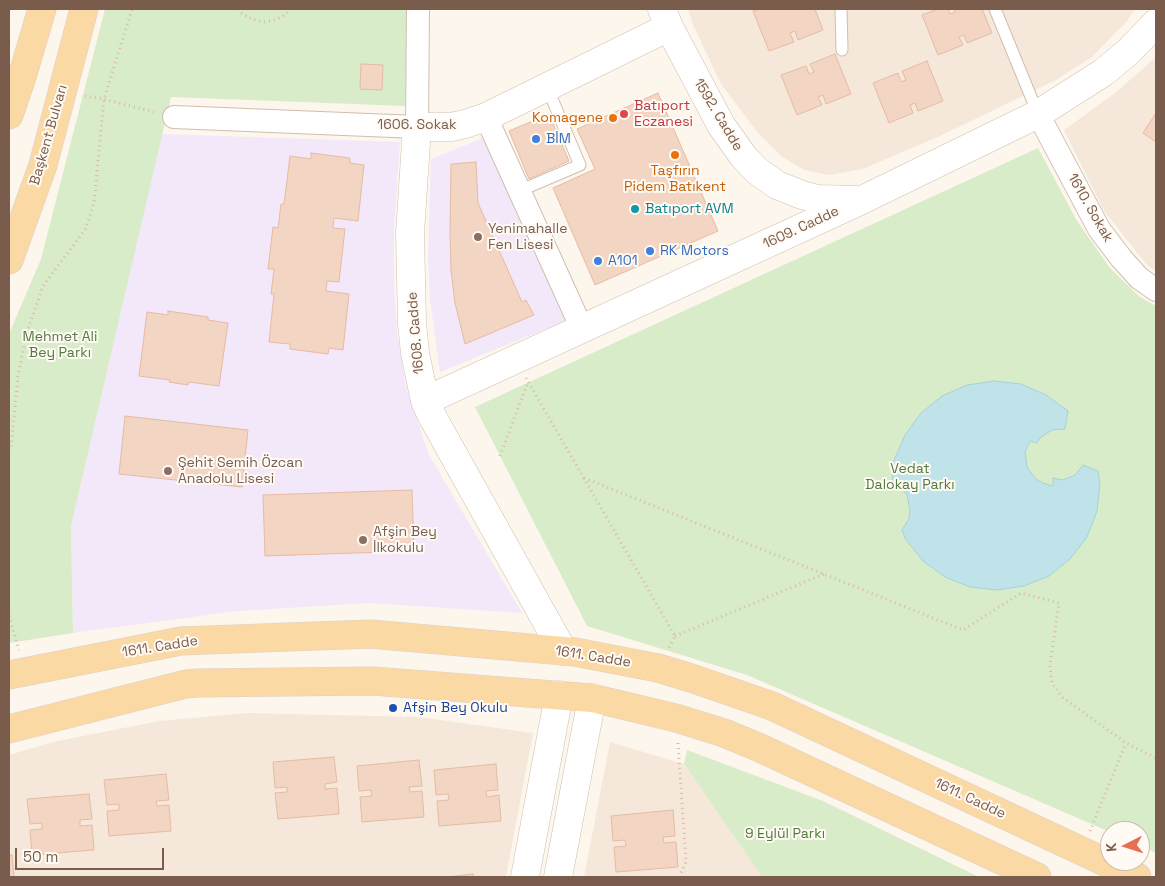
<!DOCTYPE html>
<meta charset="utf-8">
<style>
body{margin:0}
#map{position:relative;width:1165px;height:886px;overflow:hidden;background:#fdf6ec;font-family:"Space Grotesk",sans-serif}
canvas{display:block}
.frame{position:absolute;inset:0;border:10px solid #7a5c4d;pointer-events:none}
.north{position:absolute;left:1100px;top:821px;width:50px;height:50px;box-sizing:border-box;background:#fffaf3;border:1px solid #cabbb1;border-radius:50%;rotate:265deg;font-size:14px;font-weight:700;line-height:20px;text-align:center;color:#7a5c4d}
.north::after{content:'';display:block;margin:auto;width:18px;height:22px;background:#e76f51;clip-path:polygon(50% 0,100% 100%,50% 72%,0 100%)}
.scale{position:absolute;left:15px;top:848px;width:149px;height:22px;box-sizing:border-box;border:2px solid #7a5c4d;border-top:0;padding-left:6px;font-size:15px;line-height:18px;white-space:nowrap;color:#7a5c4d;-webkit-text-stroke:4px #fffaf3;paint-order:stroke}
</style>
<div id="map">
<canvas width="1165" height="886"></canvas>
<div class="frame"></div>
<div class="north">K</div>
<div class="scale">50 m</div>
</div>
<script>
const c = document.querySelector('canvas').getContext('2d');
c.lineJoin = 'round';
function fill(path, color) {
  c.fillStyle = color;
  c.fill(path, 'evenodd');
}
function poly(rows) {
  const path = new Path2D();
  for (const r of rows) {
    path.moveTo(r[0], r[1]);
    for (let i = 2; i < r.length; i += 2) path.lineTo(r[i], r[i + 1]);
  }
  return path;
}
function trace(path, color, width, dash) {
  c.strokeStyle = color;
  c.lineWidth = width;
  c.lineCap = dash ? 'butt' : 'round';
  c.setLineDash(dash || []);
  c.stroke(path);
}
function drawText(font, color, halo, rows, align = 'center') {
  c.font = font + ' "Space Grotesk",sans-serif';
  c.lineWidth = 4;
  c.setLineDash([]);
  c.textBaseline = 'middle';
  c.strokeStyle = halo;
  c.fillStyle = color;
  for (const [text, x, y, turn = 0] of rows) {
    c.save();
    c.translate(x, y);
    c.rotate((+turn || 0) * Math.PI / 180);
    c.textAlign = isNaN(turn) ? turn : align;
    if (halo) c.strokeText(text, 0, 0);
    c.fillText(text, 0, 0);
    c.restore();
  }
}
const residential = poly([
 [688,9,1135,9,1127,21,1092,57,1056,80,940,136,863,169,829,175,804,170,781,156,758,133,721,84,693,25],
 [1156,57,1156,271,1147,265,1104,211,1064,130,1115,93],
 [248,713,419,717,533,733,506,877,9,877,9,755,53,742,159,721],
 [610,742,684,764,762,877,584,877]
]);
const education = poly([
 [162,134,400,142,394,230,394,282,397,332,406,387,429,455,522,613,369,603,238,611,73,633,71,526],
 [485,137,565,321,440,372,430,299,428,256,431,159]
]);
const green = poly([
 [105,9,408,9,405,106,171,97,71,526,73,633,9,643,9,334,41,259],
 [1038,148,1077,221,1110,268,1140,297,1156,306,1156,853,1140,845,1140,831,1110,831,1110,832,747,675,587,626,475,407],
 [687,750,823,801,979,877,762,877,684,764]
]);
const water = poly([
 [994,381,1021,384,1046,395,1068,411,1065,429,1052,430,1041,437,1037,443,1030,441,1028,445,1025,452,1027,467,1036,479,1043,483,1053,486,1053,478,1062,480,1068,478,1075,475,1083,465,1098,471,1100,484,1097,511,1087,537,1070,559,1049,576,1024,586,997,590,970,587,945,577,923,561,906,540,902,530,909,519,910,511,907,495,902,489,892,482,894,460,905,435,921,413,942,396,967,385,994,381]
]);
const building = poly([
 [760,9,815,9,823,30,798,40,795,31,790,33,794,42,769,51,753,11,760,9],
 [938,9,948,9,950,14,955,12,954,9,982,9,992,33,967,43,964,35,959,37,963,45,938,55,922,15,938,9],
 [835,54,851,94,826,104,823,95,818,97,822,105,797,115,781,75,806,66,809,74,814,72,810,64,835,54],
 [927,61,943,101,918,111,915,103,910,105,913,113,889,123,873,83,898,73,901,82,906,80,902,71,927,61],
 [361,64,383,65,382,90,360,89,361,64],
 [658,93,718,231,595,285,553,188,595,169,577,129,658,93],
 [1156,113,1156,142,1143,133,1156,113],
 [549,114,569,161,529,179,509,131,549,114],
 [311,153,350,158,350,163,364,165,358,221,334,218,333,228,345,229,339,282,327,281,326,291,349,294,343,350,329,348,328,354,290,349,290,344,269,342,274,294,271,294,274,269,268,269,273,227,278,228,281,204,284,204,290,156,311,159,311,153],
 [476,162,478,203,522,302,526,300,534,315,465,344,455,303,451,270,450,234,451,164,476,162],
 [168,311,208,317,208,320,228,323,219,386,189,382,188,385,169,382,170,380,139,376,147,312,168,315,168,311],
 [125,416,248,430,242,487,119,474,125,416],
 [412,490,414,551,265,556,263,495,412,490],
 [334,757,337,782,325,784,325,789,337,788,339,814,278,819,275,793,287,792,287,787,275,788,273,762,334,757],
 [419,760,422,786,409,787,410,792,422,791,424,817,362,822,360,797,372,796,371,790,359,791,357,766,419,760],
 [496,764,498,790,486,791,487,797,499,795,501,821,439,826,437,801,449,800,448,794,436,795,434,770,496,764],
 [166,774,169,800,156,801,157,806,169,805,171,831,109,836,107,811,119,810,119,804,107,805,104,780,166,774],
 [89,794,92,819,80,820,80,826,92,825,94,850,32,855,30,830,42,829,42,823,30,824,27,799,89,794],
 [673,810,675,836,663,837,664,843,676,842,678,867,616,872,614,847,626,846,625,840,613,841,611,816,673,810],
 [12,855,14,877,9,877,9,856,12,855],
 [473,874,473,877,447,877,473,874]
]);
const path = poly([
 [238,9,241,13,252,19,263,22,275,20,286,14,291,9],
 [85,96,104,99,154,112],
 [526,378,675,636,669,648],
 [9,451,11,448,18,376,27,332,43,286,85,230,94,203,104,99,132,9],
 [500,456,528,382],
 [584,478,963,630,1021,593,1059,603,1050,665,1052,683,1062,697,1126,743,1156,758],
 [9,616,19,650],
 [675,636,824,574],
 [678,743,686,862,679,877],
 [1090,831,1126,743]
]);
const service = poly([
 [841,9,842,50],
 [995,9,1038,114],
 [519,191,580,165,547,87]
]);
const minor = poly([
 [1038,114,1099,229,1121,258,1139,278,1156,290],
 [174,117,417,127,418,9],
 [486,117,582,329]
]);
const tertiary = poly([
 [662,9,669,27,721,125,743,156,756,170,777,185,802,195,818,199,856,200],
 [425,401,862,200,1038,114,1104,72,1129,51,1156,23],
 [563,651,432,416,425,401,415,353,412,323,410,233,417,127,451,127,465,124,486,117,669,27],
 [525,877,559,695],
 [558,877,592,698]
]);
const primary = poly([
 [9,115,22,77,42,9],
 [9,260,43,165,84,9],
 [9,675,181,641,370,634,575,652,611,659,658,668,691,678,772,706,1137,877],
 [9,729,186,684,198,683,373,681,592,698,676,718,724,733,758,747,1037,877]
]);
const markers = [
 [624,114,5,"#e0444e"],
 [613,118,5,"#e8710a"],
 [536,139,5,"#3f7fe0"],
 [675,155,5,"#e8710a"],
 [635,209,5,"#0f9aa8"],
 [478,237,5,"#8d6e63"],
 [650,251,5,"#3f7fe0"],
 [598,261,5,"#3f7fe0"],
 [168,471,5,"#8d6e63"],
 [363,540,5,"#8d6e63"],
 [393,708,5,"#1a4fb4"]
];
const healthNames = [
 ["Batıport",634,106],
 ["Eczanesi",634,122]
];
const streetNames = [
 ["1592. Cadde",718,115,59],
 ["1606. Sokak",417,125],
 ["Başkent Bulvarı",49,135,-74],
 ["1610. Sokak",1090,208,60],
 ["1609. Cadde",801,228,-25],
 ["1608. Cadde",416,333,-95],
 ["1611. Cadde",160,647,-9],
 ["1611. Cadde",593,657,9],
 ["1611. Cadde",970,799,25]
];
const foodNames = [
 ["Komagene",603,118],
 ["Taşfırın",675,171,"center"],
 ["Pidem Batıkent",675,187,"center"]
];
const shopNames = [
 ["BİM",546,139],
 ["RK Motors",660,251],
 ["A101",608,261]
];
const cultureNames = [
 ["Batıport AVM",645,209]
];
const educationNames = [
 ["Yenimahalle",488,229],
 ["Fen Lisesi",488,245],
 ["Şehit Semih Özcan",178,463],
 ["Anadolu Lisesi",178,479],
 ["Afşin Bey",373,532],
 ["İlkokulu",373,548]
];
const parkNames = [
 ["Mehmet Ali",60,337],
 ["Bey Parkı",60,353],
 ["Vedat",910,469],
 ["Dalokay Parkı",910,485],
 ["9 Eylül Parkı",785,834]
];
const transitNames = [
 ["Afşin Bey Okulu",403,708]
];
fill(residential, '#f5e8da');
fill(education, '#f3e8fa');
fill(green, '#d8ecc9');
fill(water, '#bfe3e8');
trace(water, '#a5d3da', 1);
fill(building, '#f3d5c3');
trace(building, '#e6bba3', 1);
trace(service, '#d1beb0', 13);
trace(minor, '#d1beb0', 24);
trace(tertiary, '#d1beb0', 29);
trace(primary, '#dad1cd', 29);
trace(path, '#d9b8a5', 3, [1, 4]);
trace(service, '#fff', 11);
trace(minor, '#fff', 22);
trace(tertiary, '#fff', 28);
trace(primary, '#fbd9a5', 28);
for (const [x, y, r, color] of markers) {
  const dot = new Path2D();
  dot.arc(x, y, r, 0, 2 * Math.PI);
  c.fillStyle = color;
  c.fill(dot);
  trace(dot, '#fffaf3', 2);
}
drawText('14px', '#be3a42', '#fffaf3', healthNames, 'left');
drawText('14px', '#7a5c4d', '#fffaf3', streetNames);
drawText('14px', '#c56008', '#fffaf3', foodNames, 'right');
drawText('14px', '#366cbe', '#fffaf3', shopNames, 'left');
drawText('14px', '#0d838f', '#fffaf3', cultureNames, 'left');
drawText('14px', '#785e54', '#fffaf3', educationNames, 'left');
drawText('14px', '#537a41', '#fffaf3', parkNames);
drawText('14px', '#164399', '#fffaf3', transitNames, 'left');
</script>
